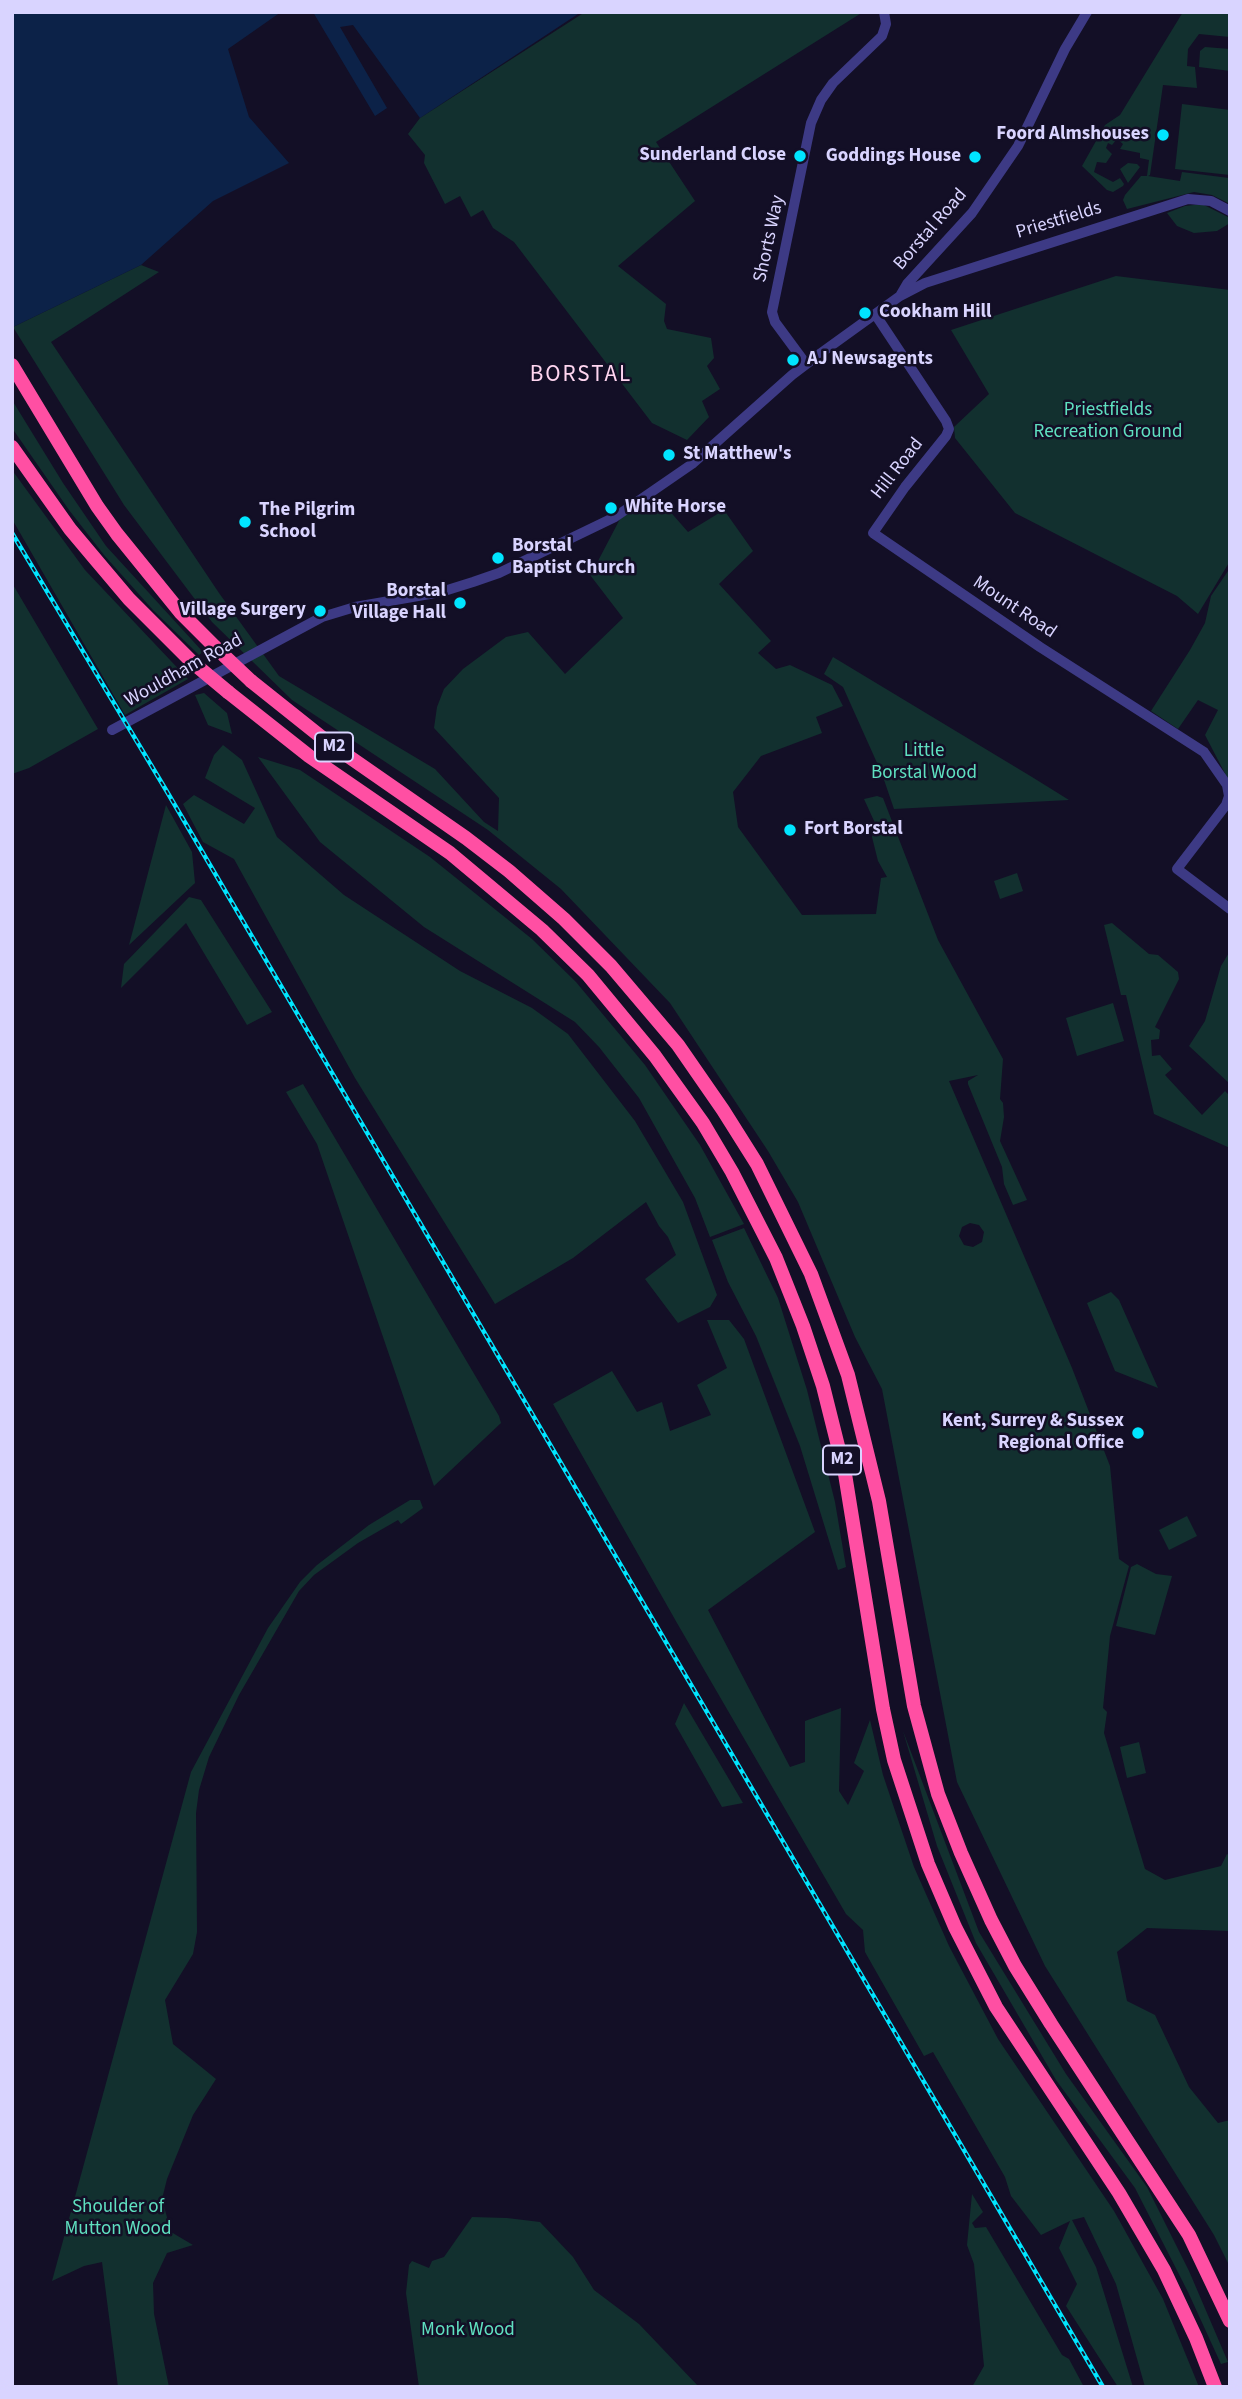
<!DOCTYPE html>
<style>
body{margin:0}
#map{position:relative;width:1242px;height:2399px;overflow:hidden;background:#130f26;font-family:"Source Sans 3",sans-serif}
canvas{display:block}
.frame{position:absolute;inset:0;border:14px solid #d9d4ff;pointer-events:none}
</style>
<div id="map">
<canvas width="1242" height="2399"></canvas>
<div class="frame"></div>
</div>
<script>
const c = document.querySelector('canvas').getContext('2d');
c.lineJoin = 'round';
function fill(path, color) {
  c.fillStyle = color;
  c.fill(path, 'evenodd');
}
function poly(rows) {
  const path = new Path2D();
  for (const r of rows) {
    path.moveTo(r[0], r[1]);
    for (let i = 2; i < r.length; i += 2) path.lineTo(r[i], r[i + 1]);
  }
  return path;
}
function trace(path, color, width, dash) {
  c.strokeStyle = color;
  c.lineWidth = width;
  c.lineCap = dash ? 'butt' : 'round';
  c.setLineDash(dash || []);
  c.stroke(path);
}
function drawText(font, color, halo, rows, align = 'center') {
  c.font = font + ' "Source Sans 3",sans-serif';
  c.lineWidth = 5;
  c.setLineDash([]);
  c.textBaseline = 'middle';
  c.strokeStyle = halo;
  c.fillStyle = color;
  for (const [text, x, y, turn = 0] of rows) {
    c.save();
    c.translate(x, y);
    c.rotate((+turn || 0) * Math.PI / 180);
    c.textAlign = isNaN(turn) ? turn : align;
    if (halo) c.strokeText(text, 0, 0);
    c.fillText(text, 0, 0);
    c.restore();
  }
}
const green = poly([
 [585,12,863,12,656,142,695,201,618,266,666,304,664,321,667,329,711,338,714,358,707,366,720,389,702,401,709,417,687,440,652,423,514,242,493,228,483,210,471,217,460,196,445,204,424,163,425,155,408,134,420,118],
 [1183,12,1230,12,1230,37,1199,34,1188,49,1187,66,1195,67,1197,88,1163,85,1150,175,1148,176,1180,181,1182,172,1229,178,1230,204,1212,195,1194,192,1127,209,1123,200,1125,195,1141,176,1147,176,1149,160,1140,158,1140,153,1120,149,1123,144,1117,139,1112,145,1108,143,1106,148,1112,154,1106,163,1097,162,1094,172,1113,182,1120,178,1124,184,1123,186,1113,192,1107,190,1082,166,1105,125,1120,115],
 [1205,47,1230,49,1230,71,1199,67,1200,51],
 [1182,104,1230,110,1230,175,1175,169],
 [1128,163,1137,164,1140,167,1128,183,1120,169],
 [1202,204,1230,218,1230,223,1217,231,1194,233,1177,226,1167,213,1185,206],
 [141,265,159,272,51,342,219,593,279,676,435,769,484,822,498,831,499,798,434,728,437,707,444,689,463,669,506,637,528,632,565,674,623,618,587,571,598,561,621,517,648,500,667,508,688,532,724,510,753,551,719,584,771,641,758,653,776,669,790,665,832,685,843,706,816,717,822,733,761,756,733,792,738,827,802,915,876,914,881,878,887,877,878,861,872,837,875,823,864,799,877,796,883,798,938,940,1003,1059,1000,1099,1003,1103,1004,1117,1000,1141,1027,1200,1013,1205,1004,1184,1002,1167,968,1084,968,1081,978,1075,949,1081,1072,1368,1110,1466,1119,1559,1129,1566,1110,1636,1103,1708,1107,1712,1104,1733,1145,1869,1165,1880,1221,1866,1227,1854,1230,1856,1230,1931,1147,1928,1117,1952,1127,2001,1155,2015,1189,2087,1218,2123,1230,2120,1230,2267,1214,2235,1045,1966,957,1782,882,1389,855,1337,798,1202,768,1151,670,1003,561,889,488,830,292,700,212,622,124,505,13,327],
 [970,1223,979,1225,984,1232,982,1242,973,1247,964,1245,959,1236,962,1227],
 [1116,276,1230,290,1230,561,1198,614,1177,596,1015,513,955,438,954,427,989,394,951,330],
 [12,400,63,483,106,546,203,652,199,655,153,610,104,555,69,510,12,428],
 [12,470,85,570,188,679,125,715,12,519],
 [1230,568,1230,783,1205,735,1218,710,1198,700,1178,729,1151,711,1190,650,1205,623,1211,596],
 [12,583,98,729,29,768,12,774],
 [833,657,1032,777,1069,800,894,809,882,774,843,687,824,674],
 [204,693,227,713,232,734,208,725,195,695],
 [223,745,242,760,277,837,344,895,460,971,532,1008,568,1034,635,1121,683,1202,717,1295,710,1307,678,1323,645,1279,676,1255,668,1237,659,1226,646,1202,573,1258,495,1304,355,1078,234,859,203,842,183,804,194,795,244,824,255,808,205,778,214,755],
 [258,757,300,770,430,857,532,939,576,982,645,1065,700,1145,744,1224,710,1237,695,1198,639,1098,599,1047,575,1022,424,927,320,842],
 [166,805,192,852,195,883,129,945],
 [1017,873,1023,891,1000,899,994,881],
 [189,897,201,900,272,1012,247,1025,186,923,121,988,124,964],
 [1112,923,1149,954,1158,955,1178,972,1179,979,1155,1027,1160,1030,1159,1039,1151,1040,1152,1056,1160,1055,1172,1069,1165,1075,1202,1115,1225,1091,1230,1096,1230,1148,1154,1114,1126,995,1121,995,1104,925],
 [1230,951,1230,1084,1189,1046,1205,1021,1221,966],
 [1113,1003,1124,1041,1077,1056,1066,1018],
 [303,1084,499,1416,501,1423,434,1486,317,1144,286,1092],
 [744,1228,778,1298,807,1390,835,1502,846,1567,838,1570,800,1446,756,1336,728,1282,712,1240],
 [1111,1292,1119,1300,1158,1388,1115,1371,1087,1303],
 [707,1320,729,1320,744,1339,815,1532,708,1610,790,1767,805,1762,805,1721,841,1708,839,1791,848,1805,864,1771,854,1763,870,1720,883,1775,914,1867,949,1946,998,2039,1114,2211,1163,2299,1199,2387,1145,2387,1116,2284,1084,2217,1072,2220,1096,2267,1133,2387,1118,2387,1066,2306,1077,2284,1059,2248,1070,2221,1041,2235,1011,2196,1005,2177,933,2052,924,2056,865,1952,863,1930,846,1914,677,1623,553,1404,612,1371,637,1412,662,1402,670,1431,711,1415,697,1385,727,1368],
 [410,1500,420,1500,423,1508,401,1524,398,1520,358,1543,314,1575,299,1591,239,1695,209,1757,199,1790,196,1813,197,1932,193,1954,165,2000,173,2044,216,2079,193,2115,167,2179,162,2199,171,2232,193,2245,167,2253,153,2283,154,2314,169,2387,118,2387,102,2262,84,2266,52,2281,191,1772,268,1628,300,1582,317,1565,369,1525],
 [1187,1516,1197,1536,1169,1550,1159,1530],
 [1137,1564,1156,1574,1172,1576,1155,1635,1116,1626,1131,1567],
 [684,1703,743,1803,722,1807,675,1724],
 [903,1731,979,1932,1066,2074,1147,2187,1189,2271,1228,2362,1221,2364,1188,2292,1135,2188,1056,2080,976,1943,937,1846],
 [1139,1742,1146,1773,1127,1778,1120,1747],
 [972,2194,983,2212,972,2223,975,2228,986,2227,1062,2355,1069,2359,1084,2387,972,2387,984,2366,974,2264,967,2245],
 [472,2217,507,2218,540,2222,573,2257,594,2290,639,2324,699,2387,419,2387,406,2293,409,2265,412,2261,429,2268,432,2261,444,2257]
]);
const water = poly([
 [12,12,281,12,228,49,249,117,289,163,213,201,141,265,13,327],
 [313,12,581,12,420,118,353,25,340,27,387,108,375,116]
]);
const tertiary = poly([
 [900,296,907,284,972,213,1018,146,1065,49,1087,12],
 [875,314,946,421,949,429,946,436,905,487,873,533,1040,647,1204,752,1227,785,1229,796,1226,805,1177,869,1230,909],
 [806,364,775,322,772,312,811,123,821,100,833,83,882,36,886,24,884,12],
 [112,730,322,617,355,607,441,592,473,582,499,573,615,517,692,464,792,375,821,353,900,296,925,283,1188,199,1211,201,1230,211]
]);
const motorway = poly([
 [12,365,97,506,117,534,181,613,215,647],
 [12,447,70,529,91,554,129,599,192,662],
 [251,681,325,740,466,838,509,871,564,919,611,966,678,1045,723,1110,757,1164,811,1274,848,1375,879,1501,914,1706,938,1794,961,1853,991,1920,1015,1966,1051,2024,1189,2235,1230,2321],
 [228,692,309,756,450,853,542,930,588,975,655,1056,703,1123,732,1172,776,1258,803,1326,823,1386,845,1474,883,1709,894,1760,928,1864,955,1927,996,2007,1119,2193,1164,2270,1196,2338,1215,2387]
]);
const rail = poly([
 [12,533,166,790,1103,2387]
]);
const motorwayBridge = poly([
 [215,647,251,681],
 [192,662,228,692]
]);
const markers = [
 [1163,135,7,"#00e5ff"],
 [800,156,7,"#00e5ff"],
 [975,157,7,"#00e5ff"],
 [865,313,7,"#00e5ff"],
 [793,360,7,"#00e5ff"],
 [669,455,7,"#00e5ff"],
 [611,508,7,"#00e5ff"],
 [245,522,7,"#00e5ff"],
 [498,558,7,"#00e5ff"],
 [460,603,7,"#00e5ff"],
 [320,611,7,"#00e5ff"],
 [790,830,7,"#00e5ff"],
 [1138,1433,7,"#00e5ff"]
];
const shields = [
 [334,747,38],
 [842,1460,38]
];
const shieldNames = [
 ["M2",334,747],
 ["M2",842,1460]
];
const poiNames = [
 ["Foord Almshouses",1149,135,"right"],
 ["Sunderland Close",786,156,"right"],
 ["Goddings House",961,157,"right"],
 ["Cookham Hill",879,313],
 ["AJ Newsagents",807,360],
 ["St Matthew's",683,455],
 ["White Horse",625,508],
 ["The Pilgrim",259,511],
 ["School",259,533],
 ["Borstal",512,547],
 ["Baptist Church",512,569],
 ["Borstal",446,592,"right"],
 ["Village Hall",446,614,"right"],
 ["Village Surgery",306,611,"right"],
 ["Fort Borstal",804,830],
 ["Kent, Surrey & Sussex",1124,1422,"right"],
 ["Regional Office",1124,1444,"right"]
];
const streetNames = [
 ["Priestfields",1059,221,-17],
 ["Borstal Road",931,230,-49],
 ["Shorts Way",770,239,-78],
 ["Hill Road",898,469,-52],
 ["Mount Road",1014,608,34],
 ["Wouldham Road",184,671,-29]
];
const parkNames = [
 ["Priestfields",1108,411],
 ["Recreation Ground",1108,433],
 ["Little",924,752],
 ["Borstal Wood",924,774],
 ["Shoulder of",118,2208],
 ["Mutton Wood",118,2230],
 ["Monk Wood",468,2331]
];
const quarterNames = [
 ["BORSTAL",581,376]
];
fill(green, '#12302f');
fill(water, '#0c2248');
trace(tertiary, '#3d3a85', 10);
trace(motorway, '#ff4fa3', 14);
trace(rail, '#00e5ff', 4.5);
trace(rail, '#130f26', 2, [5]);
trace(motorwayBridge, '#ff4fa3', 14);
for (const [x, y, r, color] of markers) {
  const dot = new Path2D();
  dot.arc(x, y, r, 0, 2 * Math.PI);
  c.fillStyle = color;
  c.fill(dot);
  trace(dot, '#130f26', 2.5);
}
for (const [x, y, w] of shields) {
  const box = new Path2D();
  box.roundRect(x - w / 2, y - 14.5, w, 29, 5);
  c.fillStyle = '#130f26';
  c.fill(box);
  trace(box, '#d9d4ff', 2);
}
drawText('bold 18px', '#d9d4ff', null, shieldNames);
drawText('bold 19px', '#d9d4ff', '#130f26', poiNames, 'left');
drawText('19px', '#d9d4ff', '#130f26', streetNames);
drawText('19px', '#5fe0c0', '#130f26', parkNames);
c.letterSpacing = '2px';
drawText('23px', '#ffd6f0', '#130f26', quarterNames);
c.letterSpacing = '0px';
</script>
